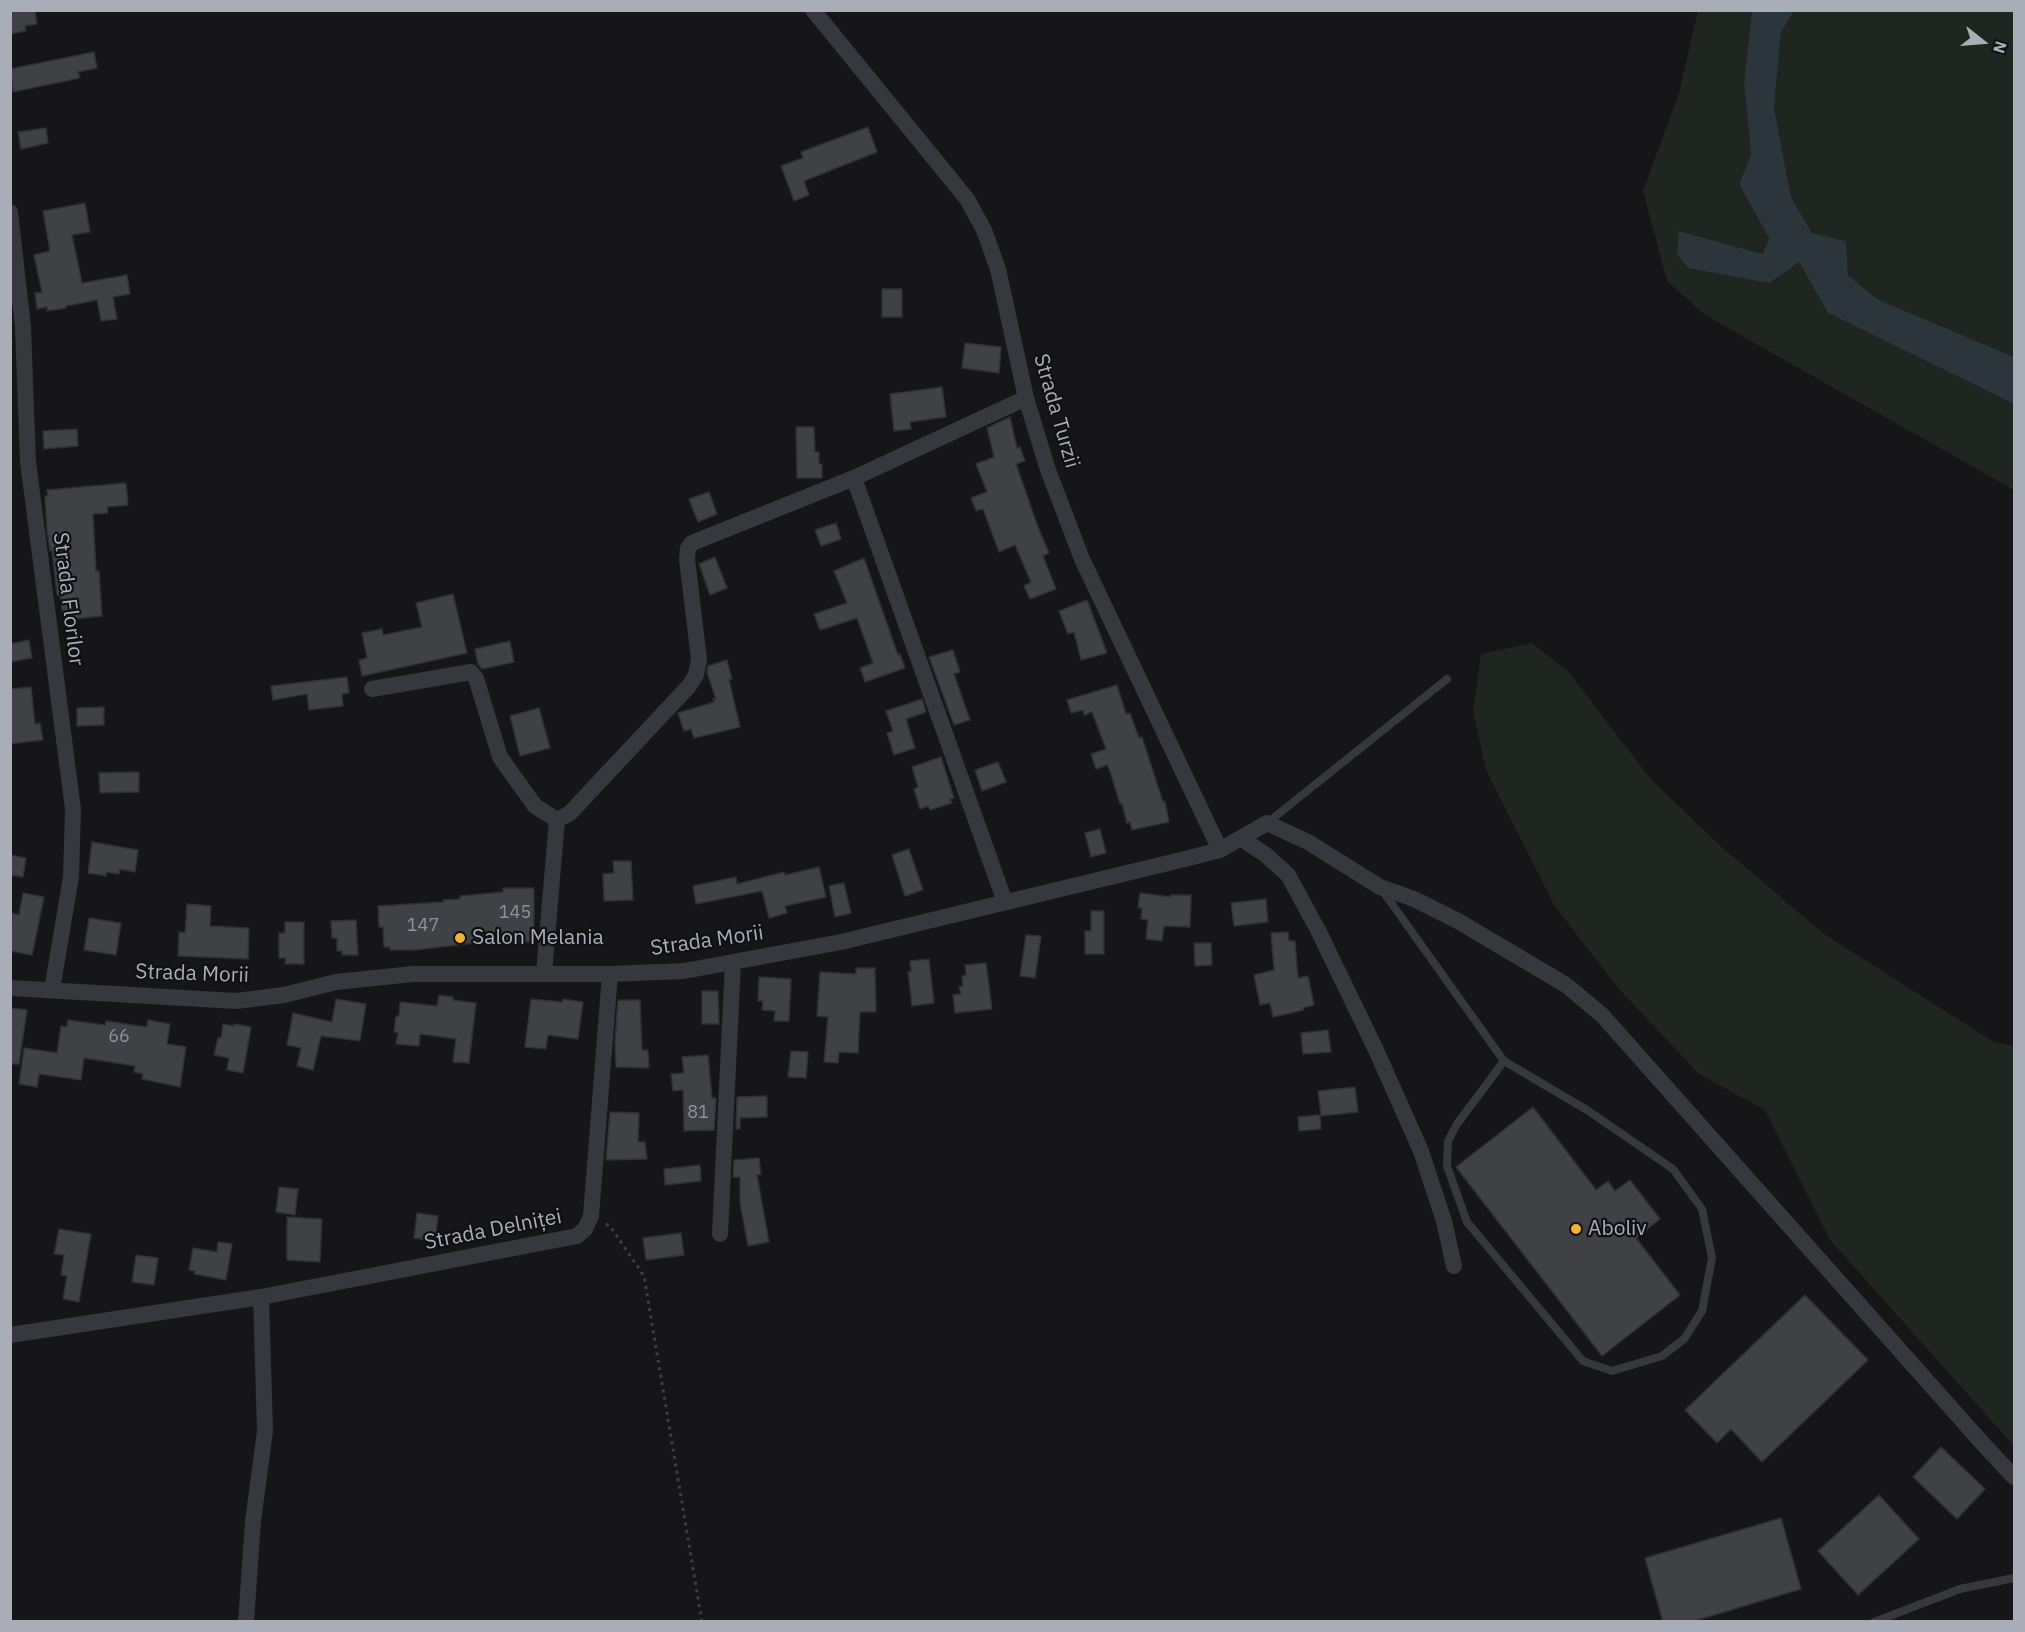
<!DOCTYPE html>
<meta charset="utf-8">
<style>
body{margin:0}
#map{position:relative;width:2025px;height:1632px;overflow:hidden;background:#161618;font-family:"IBM Plex Sans",sans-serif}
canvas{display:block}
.frame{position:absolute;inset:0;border:12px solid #a8adb8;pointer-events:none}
.north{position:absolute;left:1953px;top:12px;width:60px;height:60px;-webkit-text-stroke:4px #111113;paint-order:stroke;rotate:107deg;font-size:16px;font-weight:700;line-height:24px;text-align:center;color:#a8adb8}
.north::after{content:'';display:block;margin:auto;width:21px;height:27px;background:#a8adb8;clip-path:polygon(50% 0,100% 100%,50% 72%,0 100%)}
</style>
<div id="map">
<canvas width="2025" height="1632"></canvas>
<div class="frame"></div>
<div class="north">N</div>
</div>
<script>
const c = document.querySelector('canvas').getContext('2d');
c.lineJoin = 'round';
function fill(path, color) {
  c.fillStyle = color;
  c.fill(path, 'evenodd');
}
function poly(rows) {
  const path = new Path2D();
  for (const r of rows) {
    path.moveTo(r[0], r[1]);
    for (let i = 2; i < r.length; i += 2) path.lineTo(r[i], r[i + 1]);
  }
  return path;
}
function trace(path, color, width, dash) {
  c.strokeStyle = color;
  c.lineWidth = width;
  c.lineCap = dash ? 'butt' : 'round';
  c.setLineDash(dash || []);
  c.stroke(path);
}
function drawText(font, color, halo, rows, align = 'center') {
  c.font = font + ' "IBM Plex Sans",sans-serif';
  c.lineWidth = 4.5;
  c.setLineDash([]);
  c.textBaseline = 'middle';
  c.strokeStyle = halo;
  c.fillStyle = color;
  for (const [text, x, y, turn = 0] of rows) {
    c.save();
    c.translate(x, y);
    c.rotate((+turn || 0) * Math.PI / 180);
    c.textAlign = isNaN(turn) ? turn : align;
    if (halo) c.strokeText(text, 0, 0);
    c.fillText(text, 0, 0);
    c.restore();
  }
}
const green = poly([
 [1698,11,1752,11,1744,81,1751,155,1739,184,1769,238,1764,254,1680,231,1677,255,1799,262,1828,313,2014,404,2014,490,1705,315,1667,281,1643,191,1679,93],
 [1794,11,2014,11,2014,357,1877,299,1848,275,1846,241,1812,233,1791,197,1774,108,1781,32],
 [1532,643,1568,671,1649,777,1717,843,1824,934,1994,1042,2014,1046,2014,1446,1830,1240,1765,1110,1699,1074,1618,988,1554,905,1486,770,1473,711,1481,654]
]);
const water = poly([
 [1752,11,1794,11,1781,32,1774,108,1791,197,1812,233,1846,241,1848,275,1877,299,2014,357,2014,404,1828,313,1799,262,1769,283,1688,268,1677,254,1679,231,1763,254,1769,238,1739,184,1751,155,1744,81]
]);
const building = poly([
 [10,10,35,10,37,24,25,26,26,31,10,34,10,10],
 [94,52,97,68,78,72,80,78,13,92,10,69,94,52],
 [868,127,877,152,804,181,809,195,794,201,781,166,803,158,801,152,868,127],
 [46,128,48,143,21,149,18,132,46,128],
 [85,203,90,232,72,235,82,283,127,275,130,294,113,297,117,319,101,321,97,300,66,306,66,308,47,311,47,307,37,309,35,293,42,292,34,255,50,251,43,211,85,203],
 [882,289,902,289,902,317,882,317,882,289],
 [965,343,1001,347,999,373,962,368,965,343],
 [942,387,946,417,910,422,911,429,894,431,890,394,942,387],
 [1010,417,1017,448,1020,447,1025,461,1016,464,1038,527,1049,553,1043,556,1056,589,1030,599,1024,586,1031,582,1015,545,999,552,983,509,976,511,971,498,987,492,976,464,994,457,987,428,1010,417],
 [796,427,814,427,815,452,819,452,819,464,822,464,822,478,797,478,796,427],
 [77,429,78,446,44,449,43,431,77,429],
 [126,483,128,505,107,507,108,513,93,514,96,571,99,571,102,616,73,619,72,615,63,616,60,595,57,595,52,550,50,551,47,530,45,496,48,496,47,490,126,483],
 [709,492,717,514,698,522,689,499,709,492],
 [836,523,841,539,821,546,815,530,836,523],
 [715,557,727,588,710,595,699,564,715,557],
 [864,558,898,655,900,654,905,668,865,682,860,668,873,663,857,618,820,630,814,614,847,603,834,571,864,558],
 [453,594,467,653,362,676,359,660,367,658,362,633,382,629,383,635,422,627,416,603,453,594],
 [1087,600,1107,653,1081,660,1074,632,1068,634,1059,611,1087,600],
 [29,640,32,658,10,662,10,644,29,640],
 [510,641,514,662,482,669,478,664,475,649,510,641],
 [953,650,960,672,954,674,970,720,954,725,929,657,953,650],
 [727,660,732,679,729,680,740,727,694,738,691,729,684,731,678,713,714,702,713,699,716,699,707,672,708,666,727,660],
 [347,677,349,693,342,694,343,706,309,710,307,694,273,700,271,686,347,677],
 [1117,685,1126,714,1130,713,1139,738,1142,737,1163,802,1165,801,1169,822,1132,830,1130,822,1127,823,1122,803,1120,804,1109,768,1107,765,1096,769,1091,754,1106,749,1092,712,1084,715,1083,710,1071,713,1067,700,1117,685],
 [31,687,35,724,40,723,43,740,10,744,10,689,31,687],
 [922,699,926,712,906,719,915,748,894,755,887,733,893,731,886,711,922,699],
 [104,707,104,725,77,726,77,708,104,707],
 [539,708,550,748,520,756,510,716,539,708],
 [941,757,954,798,950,799,952,803,930,810,928,806,920,809,914,789,918,787,912,767,941,757],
 [998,762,1006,782,982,791,975,770,998,762],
 [139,772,139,792,100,793,99,773,139,772],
 [1100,829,1106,853,1091,857,1085,833,1100,829],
 [92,842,138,850,135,872,120,869,119,874,106,872,106,876,88,873,92,842],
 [909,849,923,890,905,896,892,855,909,849],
 [10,855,26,858,23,877,10,875,10,855],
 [613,861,631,861,633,900,604,901,603,874,614,873,613,861],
 [819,867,826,897,785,906,787,913,769,918,762,891,696,904,693,886,736,877,737,884,784,872,785,875,819,867],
 [844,883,851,913,835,917,829,886,844,883],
 [503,888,534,888,534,942,484,942,415,950,390,950,390,947,384,947,383,927,379,927,378,906,443,902,443,900,460,899,460,896,503,892,503,888],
 [23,893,44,897,32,955,10,951,12,913,19,915,23,893],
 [1140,893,1171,897,1171,895,1191,895,1190,927,1164,926,1162,941,1146,939,1148,920,1141,919,1142,908,1138,908,1140,893],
 [1266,899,1268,922,1234,926,1231,903,1266,899],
 [187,904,211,906,210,926,249,928,248,959,178,956,179,932,185,933,187,904],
 [1091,911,1104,911,1104,954,1085,954,1085,931,1091,931,1091,911],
 [89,918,121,923,116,955,84,950,89,918],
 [356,920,358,955,342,955,342,951,337,951,337,938,332,938,331,921,356,920],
 [285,922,304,922,304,964,285,964,286,958,279,958,279,933,285,933,285,922],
 [1288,932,1289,941,1295,941,1298,978,1308,976,1314,1005,1303,1008,1304,1010,1273,1017,1270,1003,1260,1005,1254,975,1274,970,1271,933,1288,932],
 [1026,935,1041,936,1035,978,1020,976,1026,935],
 [1194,943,1211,943,1212,965,1195,966,1194,943],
 [929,959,934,1003,912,1006,908,972,911,971,910,961,929,959],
 [986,963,992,1009,955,1013,953,995,961,994,959,987,963,986,962,976,966,975,965,965,986,963],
 [856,968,875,968,876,1012,860,1012,858,1053,839,1052,838,1063,824,1062,828,1017,817,1016,820,972,856,974,856,968],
 [759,977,791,979,789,1021,774,1021,775,1011,762,1010,763,1001,758,1001,759,977],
 [702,991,718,991,719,1024,702,1024,702,991],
 [439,995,453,997,453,1000,476,1003,469,1063,453,1062,456,1039,420,1034,419,1046,396,1044,398,1033,394,1032,396,1016,399,1016,400,1002,437,1006,439,995],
 [336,999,366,1004,360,1041,321,1036,313,1070,297,1066,301,1048,287,1045,293,1013,332,1022,336,999],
 [531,999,562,1002,563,999,583,1002,578,1039,548,1035,546,1049,525,1047,531,999],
 [618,1000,640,1000,642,1050,648,1050,649,1068,616,1067,615,1041,618,1000],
 [10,1008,27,1010,19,1064,10,1064,10,1008],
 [68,1020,105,1025,106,1021,147,1027,148,1020,170,1024,167,1044,186,1047,180,1087,142,1079,143,1074,134,1072,135,1066,84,1058,81,1080,39,1074,37,1087,19,1084,24,1048,57,1053,61,1026,67,1027,68,1020],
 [223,1024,234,1026,234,1024,251,1027,243,1073,227,1070,229,1058,214,1055,218,1038,221,1038,223,1024],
 [1328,1030,1331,1052,1303,1054,1301,1033,1328,1030],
 [791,1051,808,1052,806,1078,788,1077,791,1051],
 [708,1055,712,1098,716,1098,714,1130,684,1131,683,1090,673,1091,671,1074,684,1073,682,1057,708,1055],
 [1355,1087,1358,1112,1321,1116,1318,1091,1355,1087],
 [767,1096,767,1117,740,1118,740,1129,736,1129,737,1097,767,1096],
 [1533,1107,1596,1190,1608,1181,1615,1191,1630,1180,1660,1219,1636,1238,1680,1295,1602,1356,1456,1167,1533,1107],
 [610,1112,639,1113,638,1142,645,1142,647,1159,606,1160,610,1112],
 [1320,1115,1321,1129,1299,1131,1298,1117,1320,1115],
 [759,1158,761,1174,757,1175,769,1242,748,1246,740,1203,740,1177,733,1177,734,1160,759,1158],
 [700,1165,701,1181,665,1185,664,1169,700,1165],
 [279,1187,298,1189,295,1215,276,1212,279,1187],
 [417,1213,438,1216,435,1241,414,1238,417,1213],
 [287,1217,322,1219,320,1262,287,1260,287,1217],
 [59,1229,91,1234,79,1302,63,1299,67,1276,61,1275,64,1255,54,1254,59,1229],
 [681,1233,684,1255,646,1260,643,1238,681,1233],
 [218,1242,232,1244,226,1280,194,1274,195,1271,189,1270,193,1248,217,1252,218,1242],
 [136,1255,158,1258,154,1285,132,1282,136,1255],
 [1805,1295,1868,1360,1762,1462,1731,1429,1717,1443,1685,1410,1805,1295],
 [1941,1447,1985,1489,1957,1519,1913,1477,1941,1447],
 [1879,1495,1919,1539,1858,1595,1818,1551,1879,1495],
 [1781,1518,1801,1589,1691,1622,1663,1622,1645,1558,1781,1518]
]);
const path = poly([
 [606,1224,610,1226,644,1276,702,1622]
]);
const service = poly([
 [1267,823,1447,679],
 [1382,890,1504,1061],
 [1504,1061,1587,1110,1673,1169,1702,1209,1712,1258,1702,1311,1684,1339,1662,1356,1612,1371,1583,1361,1467,1222,1447,1166,1448,1141,1457,1124,1504,1061],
 [1874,1622,1960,1589,2014,1578]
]);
const minor = poly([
 [813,10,967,199,984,230,998,269,1026,398,1048,470,1082,559,1220,850],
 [10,212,23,327,28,462,73,809,71,877,52,990],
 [854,478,1005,902],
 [372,689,471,672,476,678,500,757,535,806,557,820,570,813,689,686,696,675,699,659,687,559,688,548,692,543,854,478,1026,398],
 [1242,839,1266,855,1288,875,1318,930,1376,1050,1421,1151,1444,1221,1454,1266],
 [544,973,557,820],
 [10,988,236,1001,284,995,336,982,413,974,610,974,684,971,841,942,1185,859,1220,850,1267,823,1308,842,1380,887,1414,899,1458,921,1566,985,1602,1015,1984,1445,2014,1477],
 [720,1234,733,962],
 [10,1335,261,1297,577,1236,585,1229,591,1216,610,974],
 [246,1622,253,1521,265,1431,261,1297]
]);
const markers = [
 [460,938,6,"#f2b134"],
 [1576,1229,6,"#f2b134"]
];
const numberNames = [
 ["145",515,913],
 ["147",423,926],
 ["66",119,1037],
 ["81",698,1113]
];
const streetNames = [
 ["Strada Turzii",1056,411,74],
 ["Strada Florilor",68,599,83],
 ["Strada Morii",707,941,-8],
 ["Strada Morii",192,974,2],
 ["Strada Delniței",493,1230,-11]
];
const poiNames = [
 ["Salon Melania",472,938],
 ["Aboliv",1588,1229]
];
fill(green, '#1e261f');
fill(water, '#2c353c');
fill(building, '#404145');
trace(building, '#303034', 1.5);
trace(path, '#3d3f44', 3, [3, 4.5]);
trace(service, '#37383d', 8);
trace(minor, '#37383d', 16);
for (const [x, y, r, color] of markers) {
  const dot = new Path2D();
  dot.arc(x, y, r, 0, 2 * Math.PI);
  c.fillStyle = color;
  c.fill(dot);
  trace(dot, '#111113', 2);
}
drawText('18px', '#8e929b', null, numberNames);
drawText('21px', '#a8adb8', '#111113', streetNames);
drawText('21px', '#a8adb8', '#111113', poiNames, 'left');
</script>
